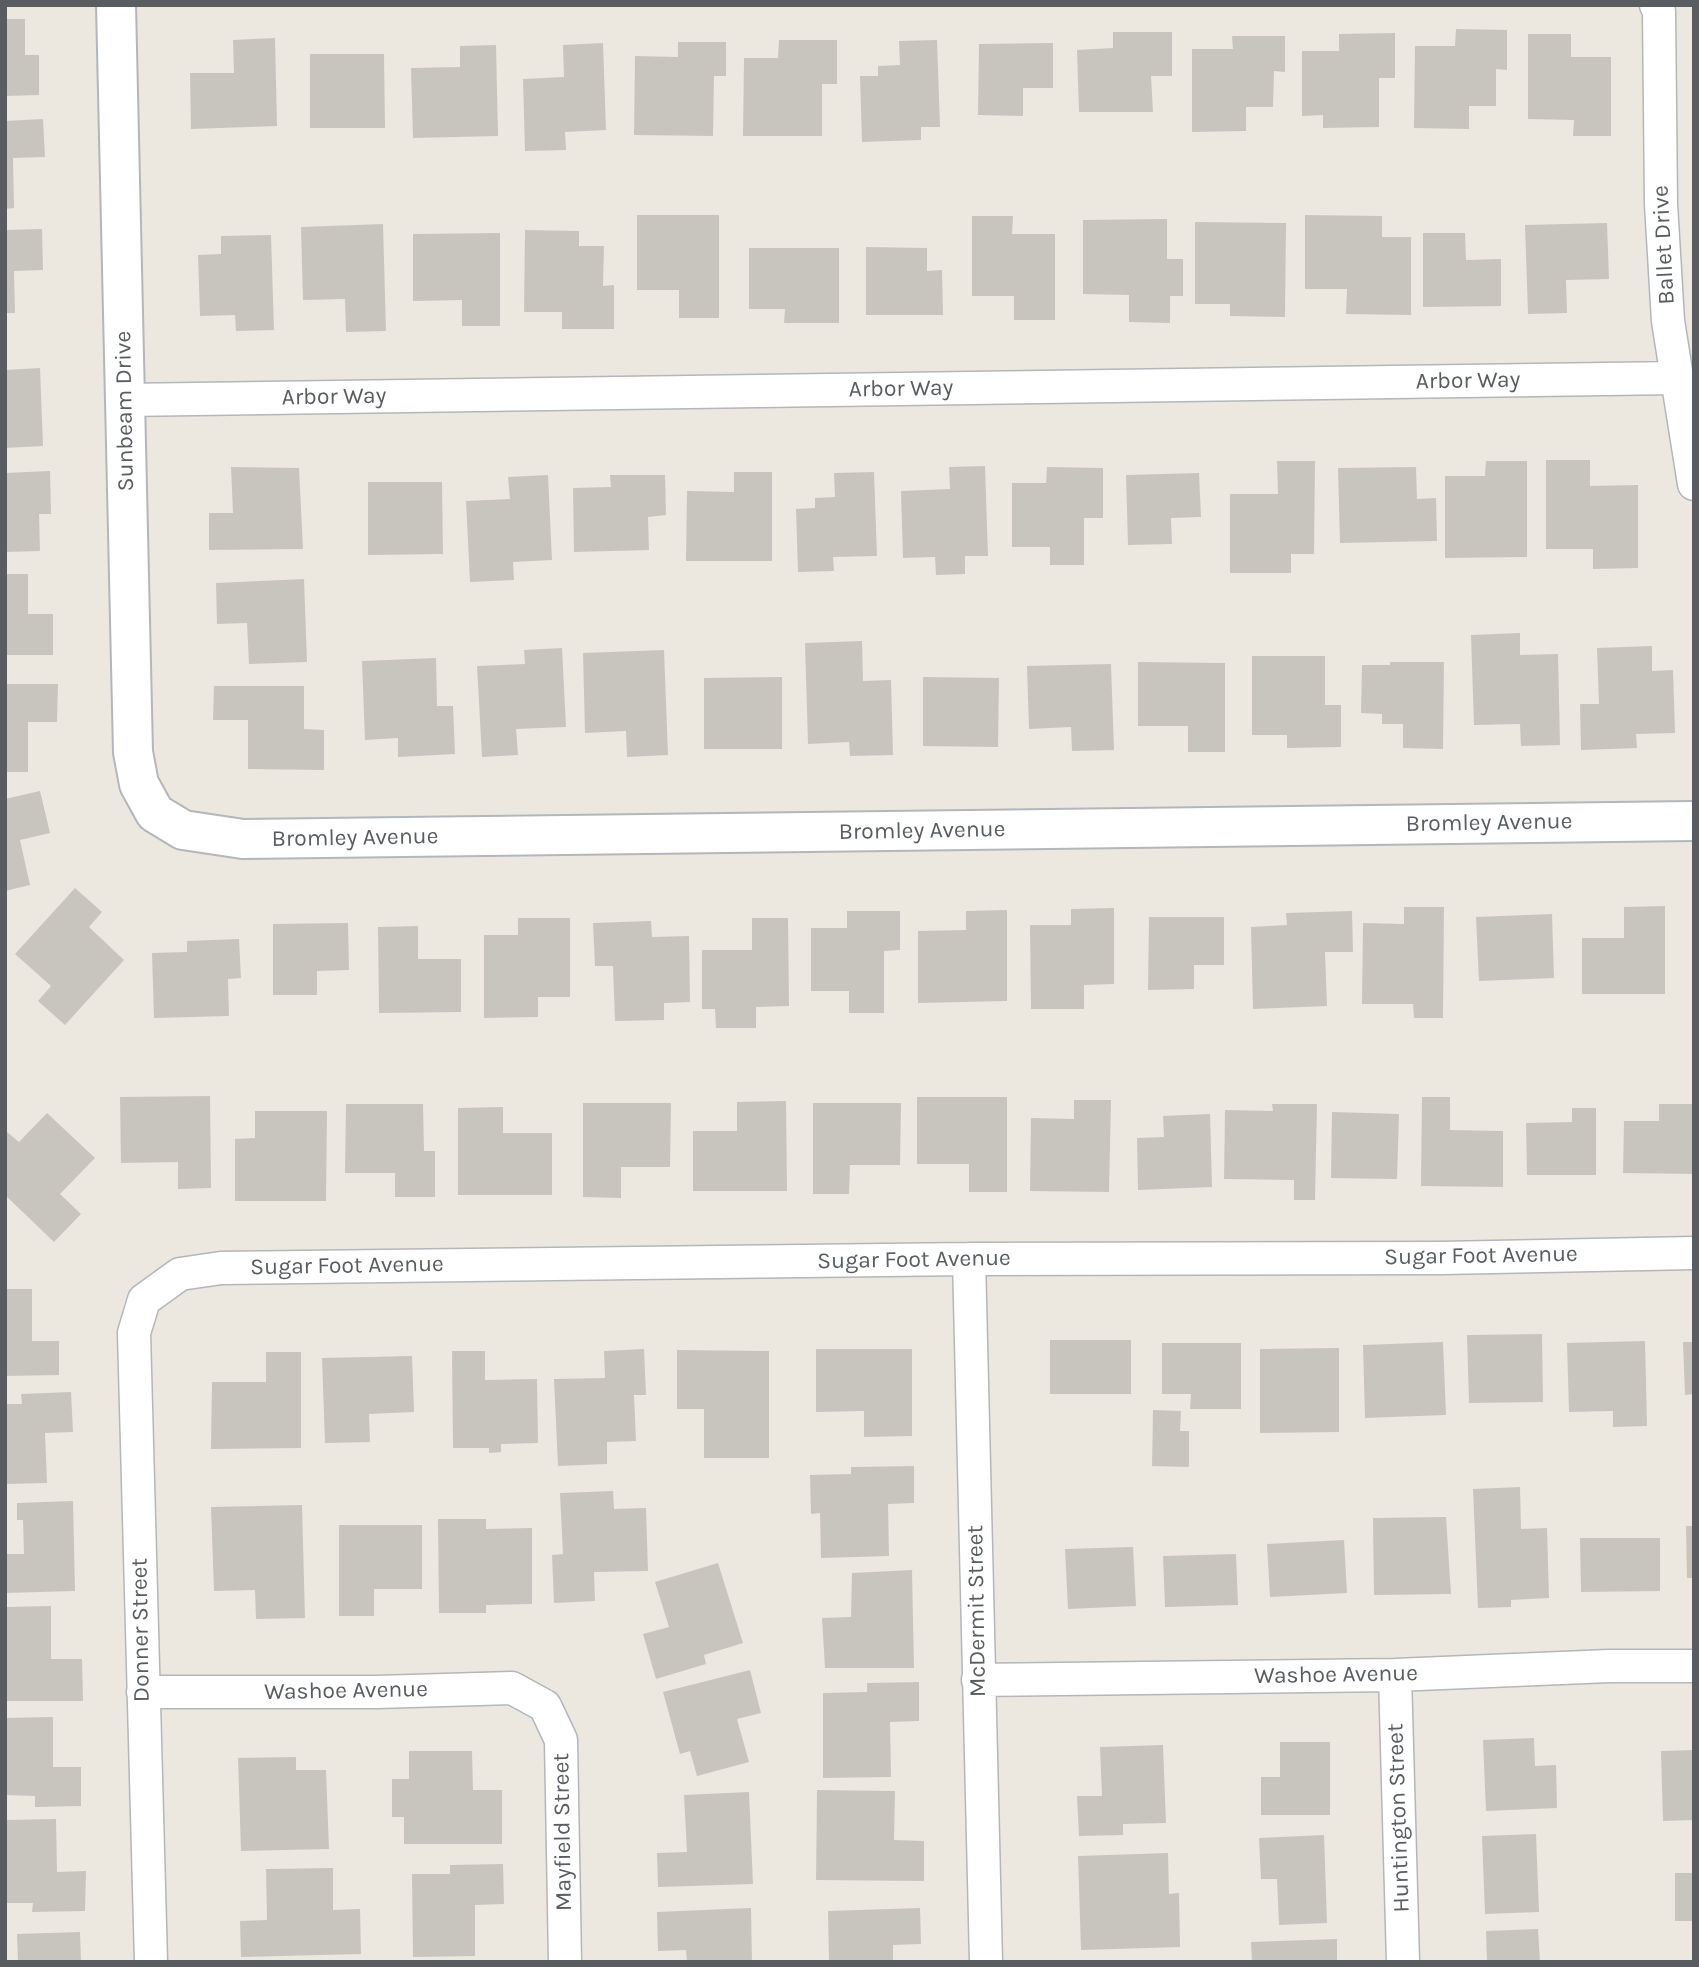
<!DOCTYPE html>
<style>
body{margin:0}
#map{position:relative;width:1699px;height:1967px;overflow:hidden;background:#ece8e0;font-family:Karla,sans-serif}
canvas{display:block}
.frame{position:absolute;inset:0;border:7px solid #595d61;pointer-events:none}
</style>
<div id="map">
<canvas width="1699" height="1967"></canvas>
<div class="frame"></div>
</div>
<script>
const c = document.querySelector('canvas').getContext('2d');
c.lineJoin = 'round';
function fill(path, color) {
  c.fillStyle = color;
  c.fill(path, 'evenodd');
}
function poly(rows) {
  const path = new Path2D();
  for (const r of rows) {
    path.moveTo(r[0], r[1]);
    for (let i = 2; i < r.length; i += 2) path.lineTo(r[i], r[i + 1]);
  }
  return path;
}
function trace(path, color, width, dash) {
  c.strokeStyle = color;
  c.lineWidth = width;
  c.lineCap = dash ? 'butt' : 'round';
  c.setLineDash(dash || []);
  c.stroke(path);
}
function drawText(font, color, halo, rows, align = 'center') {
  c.font = font + ' Karla,sans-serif';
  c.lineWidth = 5;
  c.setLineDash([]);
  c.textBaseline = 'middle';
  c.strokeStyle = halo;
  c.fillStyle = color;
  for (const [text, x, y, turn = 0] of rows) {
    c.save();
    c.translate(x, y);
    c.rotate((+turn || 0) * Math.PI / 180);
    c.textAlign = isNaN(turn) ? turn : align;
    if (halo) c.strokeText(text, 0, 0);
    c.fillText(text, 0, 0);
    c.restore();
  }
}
const building = poly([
 [5,19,25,19,25,55,39,55,39,95,5,96],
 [1456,29,1507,30,1507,70,1496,69,1496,106,1469,106,1469,129,1414,128,1415,46,1455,46],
 [1113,32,1172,32,1172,76,1151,76,1153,112,1079,112,1077,50,1113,48],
 [1395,33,1395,78,1379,78,1379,127,1323,128,1323,115,1302,116,1302,51,1339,51,1339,34],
 [1528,34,1571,34,1571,57,1611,57,1611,136,1573,136,1574,120,1528,119],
 [1232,36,1285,36,1285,72,1274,71,1273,107,1246,107,1246,131,1192,132,1192,49,1233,49],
 [275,38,277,126,191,129,190,73,234,73,233,40],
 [779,40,837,40,837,84,822,84,822,136,743,136,744,58,778,58],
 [937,40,940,127,921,127,921,140,862,142,860,76,878,76,878,66,900,65,899,41],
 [678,42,726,42,726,76,714,76,713,136,634,135,635,56,678,57],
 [603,43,606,130,565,132,566,150,525,151,523,79,564,77,563,45],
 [1053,43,1053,88,1023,88,1023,116,978,115,979,44],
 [496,45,498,136,413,138,411,68,460,67,460,46],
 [310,54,384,54,385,128,310,128],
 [43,119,45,157,13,158,14,208,5,209,5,121],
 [637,215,719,215,719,318,679,318,679,290,637,290],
 [1305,215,1382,216,1382,237,1411,237,1411,315,1346,314,1347,289,1305,289],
 [972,216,1013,216,1012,234,1055,234,1055,320,1014,320,1014,296,972,296],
 [1167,219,1167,259,1183,259,1183,296,1170,296,1170,323,1129,322,1129,295,1083,294,1083,220],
 [1195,222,1286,223,1285,317,1230,316,1230,304,1195,304],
 [1607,223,1609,279,1566,280,1567,313,1528,314,1525,225],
 [383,224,386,331,346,332,345,299,303,300,301,227],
 [42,229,43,270,14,271,15,313,5,313,5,230],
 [525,230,579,231,579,246,604,246,603,286,614,285,614,329,562,329,562,312,524,312],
 [500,233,500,326,462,326,462,300,413,301,413,234],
 [1423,233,1465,233,1466,260,1501,259,1501,306,1423,307],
 [271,235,274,330,236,331,235,315,200,316,198,255,221,254,221,236],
 [866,247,927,248,927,271,942,270,943,315,866,315],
 [749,248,839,248,839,323,784,323,785,309,749,309],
 [40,368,43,446,5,448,5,370],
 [1546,460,1590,460,1590,486,1638,485,1638,568,1593,569,1593,549,1546,549],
 [1277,461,1315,461,1314,554,1291,554,1291,573,1230,573,1230,494,1278,494],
 [1486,461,1527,461,1527,557,1445,558,1445,476,1485,476],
 [985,466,988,556,965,556,965,574,936,575,935,557,903,558,901,491,950,489,949,467],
 [231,467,299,468,303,549,209,550,209,513,233,513],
 [1047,467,1103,468,1103,518,1084,518,1084,565,1050,565,1050,547,1012,547,1012,483,1046,483],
 [1416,467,1417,499,1436,498,1437,541,1340,543,1338,468],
 [50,471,51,514,39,514,40,551,5,552,5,473],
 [734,472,772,472,772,561,686,561,687,491,734,492],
 [874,472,877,556,833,557,834,571,798,572,796,509,815,508,815,498,835,497,834,473],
 [1199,473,1201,517,1171,518,1172,544,1128,545,1126,475],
 [548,475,552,560,513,562,514,580,470,582,466,501,510,499,508,477],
 [610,475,665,475,666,515,648,517,649,550,574,552,573,488,611,487],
 [368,482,442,482,443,554,368,555],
 [5,574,28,574,28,614,53,614,53,655,5,655],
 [304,579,307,662,249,664,247,623,217,624,216,583],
 [1520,633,1520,655,1558,654,1560,745,1521,746,1520,724,1474,725,1471,635],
 [862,641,863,681,891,680,893,755,850,756,849,742,808,744,805,643],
 [1652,646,1652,671,1673,670,1675,733,1636,734,1637,748,1581,750,1580,704,1599,704,1597,648],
 [562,648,566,727,516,729,518,755,482,757,477,666,525,664,524,650],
 [664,650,668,755,627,757,626,731,585,733,583,653],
 [1252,656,1325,656,1325,705,1341,705,1341,747,1287,748,1287,735,1252,735],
 [436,658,437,706,453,706,455,754,398,757,398,738,365,740,362,661],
 [1138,662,1225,663,1225,752,1188,752,1188,726,1138,726],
 [1390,662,1444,662,1443,749,1403,748,1403,724,1382,724,1382,714,1361,713,1362,665,1390,665],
 [1111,664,1114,750,1072,751,1071,727,1029,729,1027,666],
 [782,677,782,749,704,749,704,678],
 [923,677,999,678,998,747,923,746],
 [5,684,58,684,57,722,28,722,28,772,5,772],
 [214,686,304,686,304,729,324,730,324,770,248,769,248,720,213,720],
 [40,791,50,833,20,840,30,885,5,891,5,799],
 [75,888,102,912,89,927,124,960,65,1025,38,1001,51,986,15,954],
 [1665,906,1665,994,1582,994,1582,938,1624,938,1624,907],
 [1404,907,1444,907,1443,1018,1414,1018,1413,1004,1362,1004,1363,923,1404,924],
 [1114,908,1114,984,1084,985,1084,1009,1031,1009,1030,925,1071,925,1071,909],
 [1007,910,1007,1001,918,1003,918,931,966,930,966,911],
 [847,911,900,911,900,950,884,951,884,1013,849,1013,849,991,811,991,811,928,847,928],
 [1352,911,1353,952,1325,952,1327,1006,1253,1009,1251,927,1287,925,1286,913],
 [1552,914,1554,978,1479,981,1476,917],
 [1149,917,1224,917,1224,965,1194,965,1194,989,1148,990],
 [518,918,570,918,570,997,538,997,538,1017,484,1018,484,935,518,935],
 [752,918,788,918,789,1006,756,1007,756,1028,716,1028,715,1009,702,1009,702,950,752,950],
 [651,921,652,937,689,936,690,1002,664,1003,664,1020,615,1021,613,966,595,966,593,923],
 [348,923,349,970,317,971,317,995,273,995,273,924],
 [418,926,418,959,461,959,461,1012,379,1013,378,927],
 [239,939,241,978,228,979,229,1016,154,1018,152,953,187,952,187,941],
 [210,1096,211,1188,178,1189,178,1162,121,1163,120,1097],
 [917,1097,1007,1097,1007,1192,969,1192,969,1164,917,1164],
 [1422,1097,1450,1097,1450,1130,1503,1131,1503,1187,1421,1186],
 [1074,1100,1111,1100,1109,1192,1030,1191,1031,1118,1074,1119],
 [786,1101,787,1191,693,1191,693,1131,737,1131,737,1102],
 [583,1103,671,1103,670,1167,621,1167,621,1198,583,1197],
 [813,1103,901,1103,900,1165,850,1165,849,1194,813,1194],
 [346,1104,423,1104,424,1151,435,1151,435,1197,395,1197,395,1173,345,1173],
 [1272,1104,1317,1104,1315,1200,1294,1200,1294,1180,1224,1179,1225,1110,1273,1111],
 [1659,1104,1694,1104,1694,1174,1623,1173,1624,1121,1659,1121],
 [503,1107,503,1133,552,1133,552,1195,458,1195,458,1108],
 [1572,1108,1596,1108,1596,1175,1527,1175,1526,1123,1572,1122],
 [255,1111,327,1111,326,1201,235,1201,235,1139,255,1138],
 [1332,1112,1399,1114,1397,1179,1331,1178],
 [47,1113,95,1158,60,1194,81,1214,54,1242,5,1195,5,1134,7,1132,19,1142],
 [1210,1114,1212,1187,1138,1190,1137,1138,1164,1137,1163,1116],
 [5,1289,32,1289,32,1341,59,1341,59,1375,5,1376],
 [1542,1334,1543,1402,1469,1403,1467,1335],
 [1050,1340,1131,1340,1131,1394,1050,1394],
 [1645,1341,1647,1426,1613,1427,1613,1411,1569,1412,1567,1343],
 [1443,1342,1446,1415,1365,1418,1363,1345],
 [1683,1342,1694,1342,1694,1394,1685,1395],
 [1162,1343,1241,1343,1241,1409,1190,1409,1191,1394,1162,1394],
 [1339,1348,1339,1432,1260,1433,1260,1349],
 [644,1349,646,1395,634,1395,636,1441,607,1442,607,1464,558,1466,554,1379,605,1378,604,1351],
 [816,1349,912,1349,912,1436,864,1437,864,1411,816,1412],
 [677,1350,769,1351,769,1458,704,1458,704,1409,677,1409],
 [452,1351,485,1351,485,1380,537,1379,538,1443,501,1444,501,1452,489,1453,489,1448,453,1448],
 [266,1352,301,1352,301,1448,211,1449,212,1382,266,1382],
 [412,1356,414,1412,369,1414,370,1442,325,1443,322,1358],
 [71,1392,73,1432,45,1433,47,1483,5,1484,5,1404,22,1404,21,1394],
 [1153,1410,1181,1411,1180,1431,1189,1431,1189,1467,1152,1466],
 [914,1466,914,1503,888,1504,889,1556,821,1558,820,1513,811,1514,810,1475,851,1474,851,1467],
 [1520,1487,1521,1529,1547,1528,1549,1598,1511,1600,1511,1607,1478,1608,1473,1489],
 [613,1491,614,1509,646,1508,648,1571,594,1572,595,1601,554,1603,552,1555,563,1554,560,1493],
 [73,1501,75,1591,5,1593,5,1554,24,1554,23,1520,17,1520,17,1503],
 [302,1505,305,1618,256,1619,255,1590,214,1591,211,1507],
 [1446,1517,1451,1594,1374,1595,1373,1518],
 [438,1519,486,1519,486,1529,532,1528,532,1604,486,1605,486,1613,439,1613],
 [339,1525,422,1525,422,1589,374,1589,374,1616,339,1616],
 [1686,1526,1694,1526,1694,1578,1687,1578],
 [1580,1538,1660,1538,1660,1591,1581,1592],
 [1344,1540,1347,1593,1270,1597,1267,1544],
 [1133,1547,1136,1606,1068,1609,1065,1549],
 [1236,1554,1238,1605,1165,1607,1163,1556],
 [718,1563,743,1643,704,1655,706,1664,656,1679,643,1634,669,1627,655,1582],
 [912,1570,914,1668,825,1668,822,1618,851,1617,852,1573],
 [51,1606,51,1659,82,1659,83,1701,5,1701,5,1607],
 [750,1670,761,1713,737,1719,749,1762,697,1776,690,1751,680,1754,663,1692],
 [919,1682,919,1721,890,1722,891,1777,823,1778,823,1693,867,1692,867,1683],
 [53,1717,53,1767,81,1767,81,1806,35,1807,35,1796,5,1795,5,1718],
 [1534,1738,1535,1766,1556,1765,1557,1808,1486,1811,1483,1740],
 [1280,1742,1330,1742,1330,1815,1261,1815,1261,1777,1280,1777],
 [1163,1745,1166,1823,1123,1824,1123,1835,1079,1836,1077,1796,1102,1796,1100,1747],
 [1694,1750,1694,1820,1663,1821,1661,1751],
 [409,1751,472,1751,473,1790,502,1790,502,1844,404,1844,404,1817,392,1817,392,1779,409,1779],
 [296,1757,296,1770,326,1770,329,1849,241,1851,238,1758],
 [817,1790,895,1791,894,1840,924,1841,924,1881,816,1880],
 [749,1792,753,1884,658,1887,657,1853,687,1852,684,1795],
 [56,1819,57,1872,86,1871,85,1911,32,1912,33,1903,5,1903,5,1820],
 [1536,1834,1539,1912,1485,1914,1482,1836],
 [1324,1835,1327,1923,1279,1925,1277,1879,1261,1879,1259,1838],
 [1168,1853,1169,1894,1179,1893,1180,1947,1081,1950,1078,1856],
 [503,1864,504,1904,475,1905,475,1956,413,1957,412,1874,450,1874,450,1865],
 [333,1868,333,1910,360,1909,361,1954,241,1957,240,1921,267,1920,266,1869],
 [1675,1873,1694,1873,1694,1921,1675,1921],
 [751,1908,752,1962,687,1962,686,1950,658,1951,657,1912],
 [920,1908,921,1944,893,1945,893,1962,829,1962,828,1911],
 [1538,1929,1540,1962,1487,1962,1486,1931],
 [80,1932,81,1962,18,1962,17,1934],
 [1337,1939,1337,1962,1252,1962,1251,1942]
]);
const minor = poly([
 [1656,5,1659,11,1661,204,1668,321,1694,484],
 [125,400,1676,378],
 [969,1259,986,1962],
 [1395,1675,1403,1962],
 [978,1680,1395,1675,1609,1666,1694,1666],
 [143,1692,377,1692,512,1688,545,1706,561,1740,565,1962],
 [151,1962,134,1333,144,1300,180,1274,221,1268,969,1259,1442,1258,1694,1253]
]);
const tertiary = poly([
 [116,5,133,752,139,784,155,813,183,830,243,839,1694,821]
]);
const streetNames = [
 ["Ballet Drive",1664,245,-93],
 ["Arbor Way",1468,381,-1],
 ["Arbor Way",901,389,-1],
 ["Arbor Way",334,397,-1],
 ["Sunbeam Drive",125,411,-91],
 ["Bromley Avenue",1489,823,-1],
 ["Bromley Avenue",922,831,-1],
 ["Bromley Avenue",355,838,-1],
 ["Sugar Foot Avenue",1481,1256,-1],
 ["Sugar Foot Avenue",914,1260,-1],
 ["Sugar Foot Avenue",347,1266,-1],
 ["McDermit Street",977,1611,-91],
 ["Donner Street",141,1630,-91],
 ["Washoe Avenue",1336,1675,-1],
 ["Washoe Avenue",346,1691,-1],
 ["Huntington Street",1399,1818,-92],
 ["Mayfield Street",563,1832,-91]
];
fill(building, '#c8c5bf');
trace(minor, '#b3b6bb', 35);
trace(tertiary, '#b3b6bb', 42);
trace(minor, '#fff', 32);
trace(tertiary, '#fff', 38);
drawText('23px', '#595d61', '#fff', streetNames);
</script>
